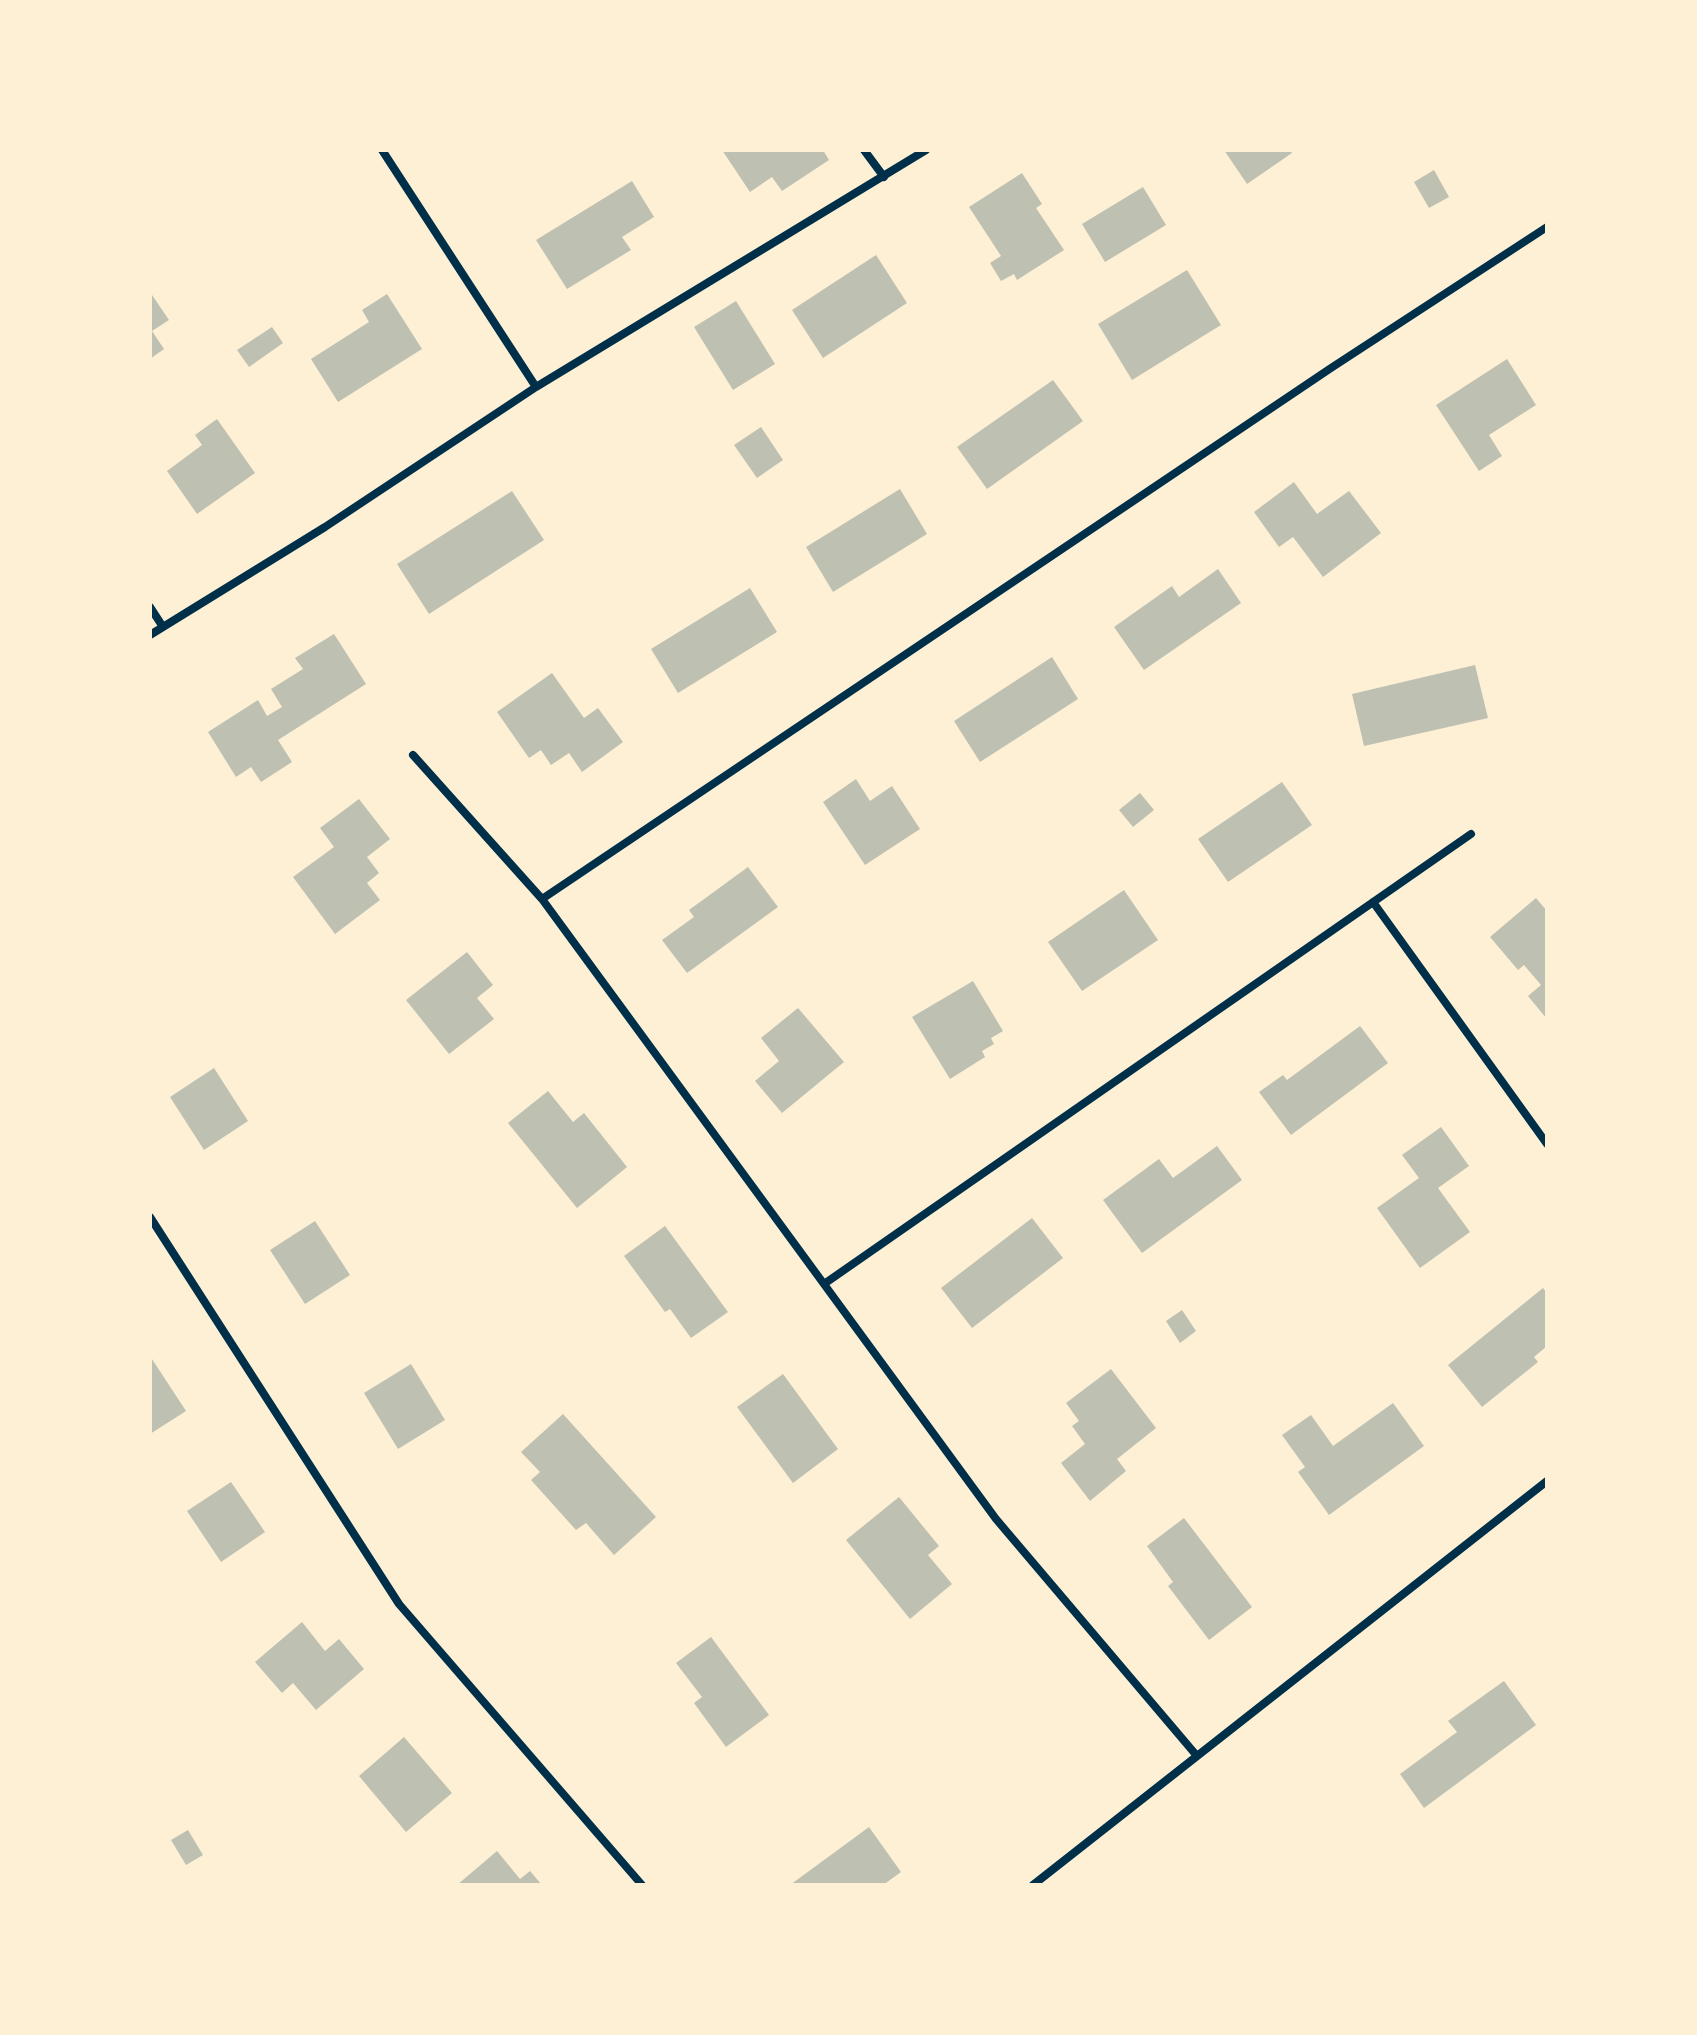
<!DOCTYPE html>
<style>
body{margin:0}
#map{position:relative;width:1697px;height:2035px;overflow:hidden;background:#fdf0d5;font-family:"Public Sans",sans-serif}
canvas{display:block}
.frame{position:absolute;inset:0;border:152px solid #fdf0d5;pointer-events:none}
</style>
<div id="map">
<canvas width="1697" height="2035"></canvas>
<div class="frame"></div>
</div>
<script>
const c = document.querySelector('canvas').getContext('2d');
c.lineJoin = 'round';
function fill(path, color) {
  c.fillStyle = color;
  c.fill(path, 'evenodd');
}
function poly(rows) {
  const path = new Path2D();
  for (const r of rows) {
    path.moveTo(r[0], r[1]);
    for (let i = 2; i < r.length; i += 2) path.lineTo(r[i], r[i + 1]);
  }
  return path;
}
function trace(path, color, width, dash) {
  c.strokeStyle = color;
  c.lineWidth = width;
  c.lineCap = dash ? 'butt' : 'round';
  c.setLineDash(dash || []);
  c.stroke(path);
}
const building = poly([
 [722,150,823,150,829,160,782,191,772,177,750,192],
 [1224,150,1290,150,1292,153,1247,184],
 [1434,170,1449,197,1429,208,1414,182],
 [1022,173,1042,204,1036,208,1064,250,1017,280,1014,274,1001,281,990,263,1001,256,969,207],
 [632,181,654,217,622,237,631,250,567,289,536,240],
 [1143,187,1166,225,1105,262,1082,224],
 [876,255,907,303,823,358,792,310],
 [1187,270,1221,325,1132,380,1098,324],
 [150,292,169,320,152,331,164,349,150,359],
 [387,294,422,349,338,402,311,359,369,322,362,310],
 [736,301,775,364,733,390,694,327],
 [272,327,283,343,249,367,237,350],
 [1507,359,1536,405,1489,435,1502,456,1479,471,1436,405],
 [1053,380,1083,421,987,489,957,447],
 [217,419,255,473,197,514,167,471,202,445,195,435],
 [761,427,783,460,757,478,734,445],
 [1294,482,1317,514,1349,491,1381,533,1323,577,1293,537,1279,547,1254,512],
 [900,489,927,534,833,592,806,547],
 [512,491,544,540,429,614,397,564],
 [1218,569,1241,603,1144,670,1114,627,1172,586,1179,597],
 [750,588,777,632,678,693,651,649],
 [334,634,366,684,278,740,292,762,261,782,251,767,236,777,208,732,258,700,267,716,282,707,271,689,303,669,295,658],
 [1052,657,1078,699,980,762,954,721],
 [1475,665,1488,718,1364,746,1352,694],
 [552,673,584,718,598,708,623,742,582,772,569,753,551,765,541,750,529,758,497,712],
 [856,779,870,801,892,786,920,829,865,865,823,802],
 [1282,782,1312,825,1228,882,1198,839],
 [1140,793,1154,810,1133,827,1119,810],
 [359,799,390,839,367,857,379,873,367,883,380,900,335,934,293,877,334,847,320,828],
 [748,867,778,907,687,973,662,940,694,917,689,910],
 [1124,890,1158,940,1082,991,1048,942],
 [1536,898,1547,911,1547,1019,1528,996,1541,985,1524,965,1518,970,1490,937],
 [467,952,493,985,477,998,494,1019,449,1054,406,1000],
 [973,981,1003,1031,991,1038,994,1044,982,1051,985,1057,950,1079,912,1017],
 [798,1008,844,1062,782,1113,755,1081,779,1061,761,1038],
 [1360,1026,1388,1063,1291,1135,1259,1092,1283,1075,1287,1080],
 [214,1068,248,1121,204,1150,170,1097],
 [548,1091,573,1122,584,1113,627,1167,577,1208,508,1123],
 [1441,1127,1469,1166,1438,1188,1470,1232,1420,1268,1377,1208,1419,1178,1402,1155],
 [1217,1146,1242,1180,1142,1253,1103,1200,1159,1159,1173,1178],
 [1032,1218,1063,1258,972,1328,941,1288],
 [315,1221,350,1275,305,1304,270,1250],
 [665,1226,728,1312,691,1338,670,1309,665,1312,624,1256],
 [1543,1288,1547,1293,1547,1346,1534,1357,1538,1362,1482,1407,1448,1365],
 [1182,1310,1196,1331,1180,1343,1166,1321],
 [150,1356,186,1411,150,1434],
 [411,1364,445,1420,398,1449,364,1393],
 [1111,1369,1156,1428,1117,1459,1126,1471,1090,1501,1061,1463,1085,1444,1072,1426,1079,1421,1066,1403],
 [783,1374,838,1449,793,1483,737,1407],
 [1393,1403,1424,1446,1329,1515,1298,1472,1305,1467,1282,1435,1311,1415,1333,1446],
 [563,1414,656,1517,614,1555,586,1523,576,1530,531,1480,540,1472,521,1452],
 [231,1482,265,1532,221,1562,187,1511],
 [899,1497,939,1546,928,1555,952,1584,910,1619,846,1540],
 [1184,1518,1252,1607,1209,1640,1168,1586,1173,1582,1147,1546],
 [302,1622,325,1651,339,1639,364,1669,316,1710,293,1683,282,1693,255,1662],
 [711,1637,769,1715,726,1747,694,1703,702,1697,676,1663],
 [1504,1681,1536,1725,1424,1808,1400,1774,1457,1732,1448,1721],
 [404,1737,452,1793,406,1832,359,1776],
 [869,1827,901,1872,883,1885,790,1885],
 [188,1830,203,1855,186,1865,171,1840],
 [497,1851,520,1879,530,1871,542,1885,457,1885]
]);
const minor = poly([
 [382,150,536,387],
 [864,150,884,177],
 [150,607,163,627],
 [150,635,325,527,536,387,926,150],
 [413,755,542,899,996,1519,1197,1756],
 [542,899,1331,368,1547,227],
 [1373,902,1547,1144],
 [150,1217,399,1604,642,1885],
 [824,1284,1471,834],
 [1033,1885,1547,1481]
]);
fill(building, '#bec0b2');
trace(minor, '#003049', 8);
</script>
